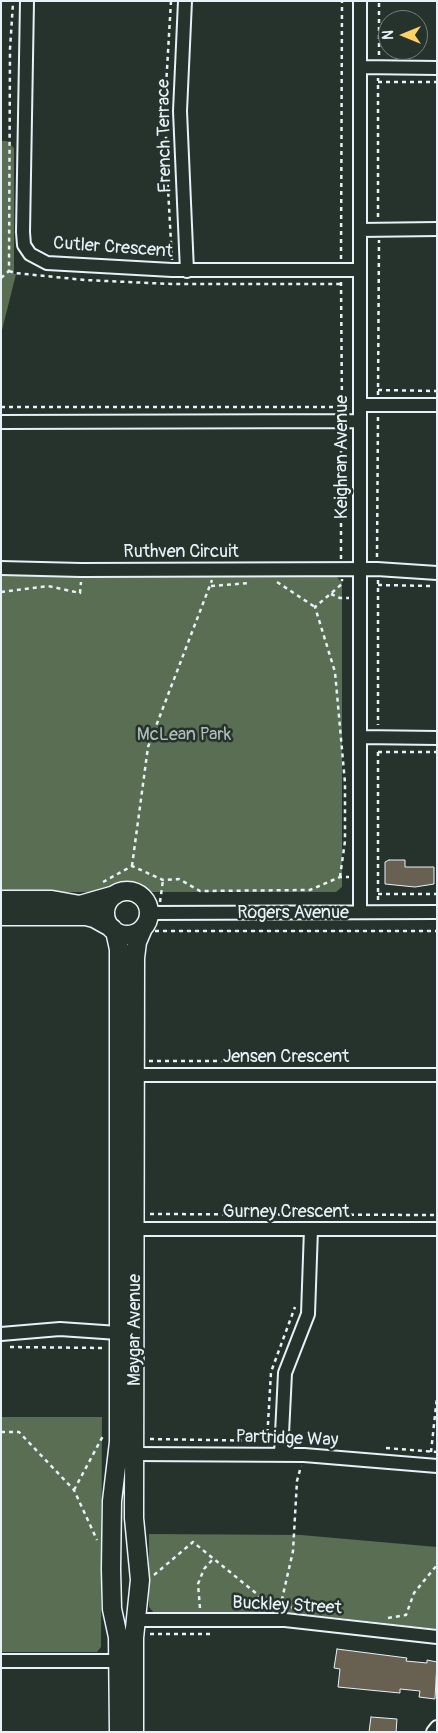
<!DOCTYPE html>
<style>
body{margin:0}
#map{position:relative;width:438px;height:1733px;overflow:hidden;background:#26332d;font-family:Pangolin,sans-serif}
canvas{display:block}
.frame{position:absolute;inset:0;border:2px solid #e8f1f8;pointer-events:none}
.north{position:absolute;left:378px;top:10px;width:50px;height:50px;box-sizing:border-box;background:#26332d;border:1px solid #747f7e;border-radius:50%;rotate:270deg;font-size:14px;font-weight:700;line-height:20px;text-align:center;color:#e8f1f8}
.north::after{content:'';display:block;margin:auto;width:18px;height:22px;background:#ffd166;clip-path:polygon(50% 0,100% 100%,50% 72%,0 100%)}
</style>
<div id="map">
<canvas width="438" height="1733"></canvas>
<div class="frame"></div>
<div class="north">N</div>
</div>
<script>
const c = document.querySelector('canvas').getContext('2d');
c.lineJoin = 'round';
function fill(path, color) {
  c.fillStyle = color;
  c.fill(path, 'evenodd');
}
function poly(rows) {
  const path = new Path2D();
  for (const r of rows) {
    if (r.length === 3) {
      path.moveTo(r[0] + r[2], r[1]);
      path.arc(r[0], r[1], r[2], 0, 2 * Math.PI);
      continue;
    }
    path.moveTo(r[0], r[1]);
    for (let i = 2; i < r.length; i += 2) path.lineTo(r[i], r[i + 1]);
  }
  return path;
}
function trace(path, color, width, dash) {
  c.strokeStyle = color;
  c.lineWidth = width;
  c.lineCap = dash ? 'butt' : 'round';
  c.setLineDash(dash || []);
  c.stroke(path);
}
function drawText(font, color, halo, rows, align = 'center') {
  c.font = font + ' Pangolin,sans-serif';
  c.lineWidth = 5;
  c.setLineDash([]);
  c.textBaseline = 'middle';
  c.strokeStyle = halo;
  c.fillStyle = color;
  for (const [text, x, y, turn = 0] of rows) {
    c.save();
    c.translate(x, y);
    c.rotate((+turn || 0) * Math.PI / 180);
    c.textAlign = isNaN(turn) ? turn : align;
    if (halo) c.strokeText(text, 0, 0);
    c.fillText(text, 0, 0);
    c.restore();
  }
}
const green = poly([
 [1,141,7,141,14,148,14,274,16,274,1,334],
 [1,576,337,577,342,583,342,887,336,892,149,892,135,886,117,886,102,892,1,892],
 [1,1417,102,1417,101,1647,97,1652,1,1652],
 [149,1534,301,1535,437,1547,437,1629,296,1613,154,1613,149,1607]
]);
const building = poly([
 [389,860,405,860,405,867,434,867,434,884,415,887,385,884,385,862,389,860],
 [337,1649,407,1658,406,1661,427,1663,427,1660,437,1662,435,1699,419,1697,420,1691,400,1689,400,1693,338,1687,340,1669,334,1668,337,1649],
 [371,1717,397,1719,396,1732,369,1732,371,1717]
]);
const path = poly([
 [171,1,166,86,166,153,172,260],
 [379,55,379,1],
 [378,82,437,82],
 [378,217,378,78],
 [341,259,342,1],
 [9,271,15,273,85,280,171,284,341,284],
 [1,278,9,271,10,49,13,3],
 [341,282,342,409],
 [378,390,437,391],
 [378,395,379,240],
 [1,407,342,407],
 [377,557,378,415],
 [341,559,341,432],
 [378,580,378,725],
 [277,582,315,607],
 [378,585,432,586],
 [211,586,250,583],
 [1,592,48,586,80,593,81,582],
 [331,594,340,598,349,598],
 [378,752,437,752],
 [132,866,148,747,212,580],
 [340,877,345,841,345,783,335,672,315,607,342,584,342,579],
 [103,882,132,866,163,880,179,879,200,891,310,890,340,877,349,877],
 [378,894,437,894],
 [378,900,378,748],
 [160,902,163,880],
 [155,931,437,931],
 [149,1061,248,1061],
 [150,1214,437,1215],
 [10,1347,104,1348],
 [1,1432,19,1432,74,1490,97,1540],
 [150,1439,271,1441],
 [267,1441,271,1372,295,1307],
 [386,1448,437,1452],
 [431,1452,437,1397],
 [74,1490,104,1434],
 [154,1575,193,1542,273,1607],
 [200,1608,198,1584,204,1569,213,1559],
 [280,1608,293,1551,297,1481,301,1466],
 [291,1608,301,1604,329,1612],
 [388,1618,406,1615,414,1593,437,1565],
 [150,1634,214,1634]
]);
const street = poly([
 [27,1,23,232,24,245,30,254,47,263,172,270,360,270],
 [185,1,180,111,187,271],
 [360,1,360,912],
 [360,67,437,68],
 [360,230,437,229],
 [360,405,437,405],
 [1,422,360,421],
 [1,568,81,570,377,569,437,573],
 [360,737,437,738],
 [149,913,437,912],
 [135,1075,437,1075],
 [135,1229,437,1229],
 [1,1334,60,1329,118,1333],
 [135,1454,304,1455,437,1466],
 [281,1454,285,1373,308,1314,311,1229],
 [135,1620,285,1620,437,1637],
 [1,1661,118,1661],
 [433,1732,437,1727]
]);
const secondary = poly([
 [127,913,22],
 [1,900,52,900,80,905,115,895],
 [1,916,86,916,94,918,112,928],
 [115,931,119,949,119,1442,112,1501,111,1569,112,1609,118,1637,119,1732],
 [134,1732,134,1638,140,1580,134,1518,135,958,137,942,143,928]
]);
const streetNames = [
 ["French Terrace",165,136,-91],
 ["Cutler Crescent",113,248,4],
 ["Keighran Avenue",342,457,-90],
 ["Ruthven Circuit",181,552],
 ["Rogers Avenue",293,913],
 ["Jensen Crescent",286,1057],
 ["Gurney Crescent",286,1212],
 ["Maygar Avenue",135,1330,-90],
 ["Partridge Way",287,1439,2],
 ["Buckley Street",287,1606,3]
];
const parkNames = [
 ["McLean Park",184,735]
];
fill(green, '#596e53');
fill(building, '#686051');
trace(building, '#e8f1f8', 1);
trace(street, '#e8f1f8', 16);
trace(secondary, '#e8f1f8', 21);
trace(path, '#e8f1f8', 2.5, [4, 4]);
trace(street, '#26332d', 12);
trace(secondary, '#26332d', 18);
drawText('18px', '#e8f1f8', '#26332d', streetNames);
drawText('18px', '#afbdb6', '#26332d', parkNames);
</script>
